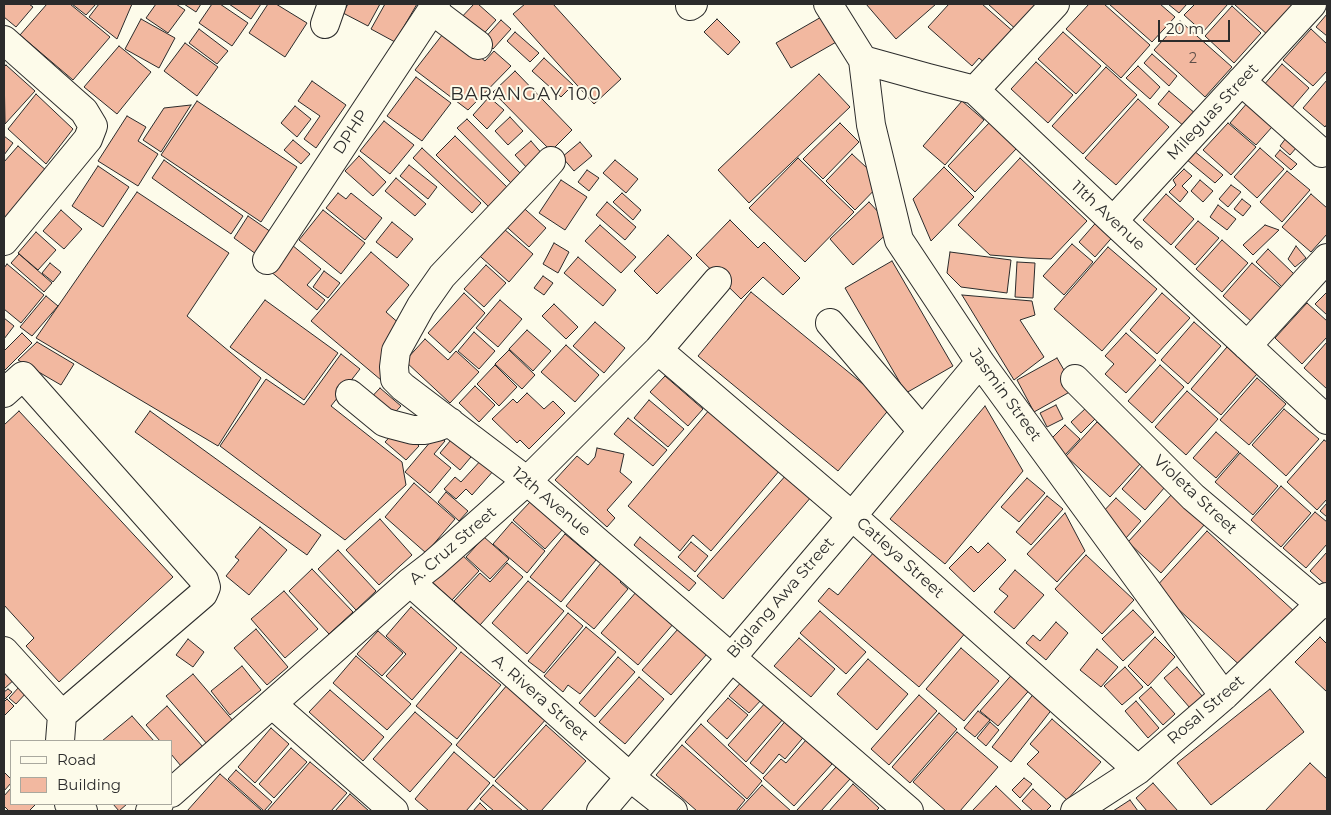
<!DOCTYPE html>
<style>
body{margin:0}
#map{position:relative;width:1331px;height:815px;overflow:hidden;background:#fdfbea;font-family:Montserrat,sans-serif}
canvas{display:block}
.frame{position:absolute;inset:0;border:5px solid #2b2b2b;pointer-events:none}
.legend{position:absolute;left:10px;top:740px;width:162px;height:65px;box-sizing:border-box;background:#fdfbea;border:1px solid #a9a89e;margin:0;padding:6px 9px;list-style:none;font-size:15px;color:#2b2b2b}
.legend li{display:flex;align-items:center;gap:10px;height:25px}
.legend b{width:25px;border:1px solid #a9a89e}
.scale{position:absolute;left:1158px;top:20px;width:72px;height:22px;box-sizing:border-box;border:2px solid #2b2b2b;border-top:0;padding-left:6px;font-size:15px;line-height:18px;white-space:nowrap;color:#2b2b2b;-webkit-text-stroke:4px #fdfbea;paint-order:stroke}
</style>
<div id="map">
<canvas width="1331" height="815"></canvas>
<div class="frame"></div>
<ul class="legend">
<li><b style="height:6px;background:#fdfbea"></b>Road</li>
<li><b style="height:14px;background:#f2b8a0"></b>Building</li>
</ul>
<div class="scale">20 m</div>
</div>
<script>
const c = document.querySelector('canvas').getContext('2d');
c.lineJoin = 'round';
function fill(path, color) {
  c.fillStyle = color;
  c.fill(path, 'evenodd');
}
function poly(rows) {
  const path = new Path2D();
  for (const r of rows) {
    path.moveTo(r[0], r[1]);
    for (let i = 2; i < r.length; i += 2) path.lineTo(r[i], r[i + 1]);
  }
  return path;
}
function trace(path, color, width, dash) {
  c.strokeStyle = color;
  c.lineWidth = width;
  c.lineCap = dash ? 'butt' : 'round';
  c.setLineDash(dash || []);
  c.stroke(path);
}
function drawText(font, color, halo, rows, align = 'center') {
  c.font = font + ' Montserrat,sans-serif';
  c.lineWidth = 4;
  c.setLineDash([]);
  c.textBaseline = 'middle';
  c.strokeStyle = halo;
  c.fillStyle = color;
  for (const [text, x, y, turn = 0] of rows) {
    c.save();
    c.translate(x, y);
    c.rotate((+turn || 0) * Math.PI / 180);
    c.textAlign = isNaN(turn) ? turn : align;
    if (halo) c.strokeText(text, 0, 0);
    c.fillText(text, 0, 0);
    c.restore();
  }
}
const building = poly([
 [4,4,29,4,33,7,16,27,4,17,4,4],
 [47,4,70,4,110,37,73,80,20,35,47,4],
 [72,4,96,4,86,15,72,4],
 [99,4,132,4,117,39,89,17,99,4],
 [156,4,176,4,185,10,168,33,146,18,156,4],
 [184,4,201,4,196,12,184,4],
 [212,4,220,4,248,23,232,46,199,23,212,4],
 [229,4,261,4,251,19,229,4],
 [268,4,276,4,307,23,285,57,249,33,268,4],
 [348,4,380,4,368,26,343,13,348,4],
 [385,4,417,4,395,42,371,29,385,4],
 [474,4,478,4,496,20,479,39,458,21,474,4],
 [525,4,553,4,621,79,594,104,513,14,525,4],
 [866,4,936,4,896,39,866,4],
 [949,4,982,4,1015,33,986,64,979,58,972,66,928,27,949,4],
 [988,4,1037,4,1019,32,988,4],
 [1089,4,1104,4,1150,45,1121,78,1066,29,1089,4],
 [1109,4,1160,4,1175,17,1152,42,1109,4],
 [1168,4,1187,4,1179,13,1168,4],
 [1195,4,1228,4,1203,32,1184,15,1195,4],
 [1234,4,1293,4,1295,6,1269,36,1234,4],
 [1232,6,1261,33,1234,63,1205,36,1232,6],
 [1327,14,1327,36,1316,27,1327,14],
 [823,16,838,41,791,68,776,43,823,16],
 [141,19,175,38,159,68,125,49,141,19],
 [717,19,740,42,728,55,704,32,717,19],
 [501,20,511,29,493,49,483,40,501,20],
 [1180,21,1232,67,1205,97,1154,50,1180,21],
 [199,29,228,51,217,64,189,43,199,29],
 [1311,29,1327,44,1327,71,1313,86,1283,60,1311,29],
 [446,30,485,61,494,51,511,66,468,110,415,70,446,30],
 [515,32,539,53,530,62,507,41,515,32],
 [1063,32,1101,66,1076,94,1038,59,1063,32],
 [185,43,218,67,197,96,164,71,185,43],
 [119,46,151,72,117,114,84,87,119,46],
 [1152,54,1177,76,1169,86,1144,63,1152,54],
 [544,58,573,85,561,97,532,71,544,58],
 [1036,62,1073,95,1048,123,1011,89,1036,62],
 [1282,64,1309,88,1284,117,1257,93,1282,64],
 [6,65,35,91,5,124,4,67,6,65],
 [1138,66,1160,87,1150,99,1126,78,1138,66],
 [1106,67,1137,95,1083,154,1052,126,1106,67],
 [515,71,572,130,551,151,493,92,515,71],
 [819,74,850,107,749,203,718,170,819,74],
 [416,77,451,103,422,141,387,116,416,77],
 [1327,80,1327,124,1325,127,1303,108,1327,80],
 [312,81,346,105,316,148,304,139,320,116,298,101,312,81],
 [1169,91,1196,114,1185,127,1158,104,1169,91],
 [36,94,73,129,46,164,8,129,36,94],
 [1254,95,1280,118,1256,145,1230,123,1254,95],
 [489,97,504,110,487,129,473,115,489,97],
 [1138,99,1169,127,1116,185,1085,158,1138,99],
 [197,101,297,167,261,222,161,155,197,101],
 [962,101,984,120,945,165,923,146,962,101],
 [191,105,161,152,143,140,164,108,191,105],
 [295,106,311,119,297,137,281,123,295,106],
 [127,116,146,127,138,141,158,154,138,186,98,161,127,116],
 [510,117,523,131,508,145,495,131,510,117],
 [467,119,523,176,513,185,457,128,467,119],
 [384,121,414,145,390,174,360,151,384,121],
 [990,122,1017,148,975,192,948,166,990,122],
 [840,123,859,142,823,179,803,159,840,123],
 [1228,123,1256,147,1231,175,1203,150,1228,123],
 [4,136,13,143,4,155,4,136],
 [455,136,510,190,491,209,436,155,455,136],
 [1286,138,1304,139,1290,155,1280,146,1286,138],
 [293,140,310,154,301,164,284,150,293,140],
 [531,141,543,155,528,169,515,155,531,141],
 [580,142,592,156,574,171,562,157,580,142],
 [18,146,47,171,4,221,4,162,18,146],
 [422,148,481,203,472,213,413,158,422,148],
 [1260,148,1284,169,1257,198,1234,177,1260,148],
 [1193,150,1223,175,1215,183,1186,159,1193,150],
 [1280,150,1297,164,1291,170,1275,156,1280,150],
 [852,154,882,182,855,210,826,181,852,154],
 [359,156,386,182,373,196,345,171,359,156],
 [798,158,854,212,805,262,749,208,798,158],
 [1020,158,1087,221,1051,259,1028,258,990,255,958,225,1020,158],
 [164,160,243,216,231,234,152,178,164,160],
 [615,160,638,179,626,193,603,173,615,160],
 [409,165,437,187,428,199,400,176,409,165],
 [98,166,129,187,103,227,72,206,98,166],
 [944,167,974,197,931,241,913,199,944,167],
 [1184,169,1192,176,1182,186,1188,192,1180,202,1169,192,1176,185,1173,180,1184,169],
 [587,170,599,178,589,191,578,182,587,170],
 [1287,171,1310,190,1282,222,1260,202,1287,171],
 [396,178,426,204,415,216,385,191,396,178],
 [561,180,587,197,565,230,539,213,561,180],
 [1200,180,1213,191,1203,202,1191,191,1200,180],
 [1231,185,1241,192,1228,207,1219,199,1231,185],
 [137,192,229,253,187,316,261,378,218,446,36,338,137,192],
 [338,193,346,199,351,193,382,218,365,240,326,208,338,193],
 [622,193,641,210,633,220,613,202,622,193],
 [1166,194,1194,219,1171,245,1143,220,1166,194],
 [1311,194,1327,208,1327,234,1311,252,1282,227,1311,194],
 [1242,199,1251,206,1243,216,1234,209,1242,199],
 [517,202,546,228,529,247,500,221,517,202],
 [607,202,636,227,625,240,596,215,607,202],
 [869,202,893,228,853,265,830,239,869,202],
 [1218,205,1236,219,1227,230,1210,217,1218,205],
 [61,210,82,229,64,249,43,231,61,210],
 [323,210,365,243,341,274,299,240,323,210],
 [248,216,271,232,256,254,234,238,248,216],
 [1100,218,1116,233,1095,257,1079,242,1100,218],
 [730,220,758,248,764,242,800,278,783,295,763,277,741,299,696,255,730,220],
 [1198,221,1219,238,1195,265,1175,247,1198,221],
 [392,222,413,239,397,258,376,242,392,222],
 [497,223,533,254,509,282,473,250,497,223],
 [600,225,636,257,621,273,585,241,600,225],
 [1265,225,1279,230,1253,255,1243,245,1265,225],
 [36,232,56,250,38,270,18,253,36,232],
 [668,235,692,258,657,294,634,271,668,235],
 [1222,240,1248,263,1222,292,1196,269,1222,240],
 [554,243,569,252,558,273,543,264,554,243],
 [1072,244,1093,262,1064,295,1043,276,1072,244],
 [292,245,321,269,307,285,325,300,317,310,270,271,292,245],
 [1296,246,1306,258,1295,267,1288,259,1296,246],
 [1108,247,1157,289,1102,351,1054,309,1108,247],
 [1268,249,1294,274,1282,287,1256,262,1268,249],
 [371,252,409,285,386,312,401,325,383,345,393,353,389,371,381,380,311,321,371,252],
 [950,252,1011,260,1007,293,961,287,947,273,950,252],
 [19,254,52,283,44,292,11,263,19,254],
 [578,257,616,290,603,306,564,273,578,257],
 [892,261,953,366,906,393,845,288,892,261],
 [1017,262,1035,263,1033,298,1015,297,1017,262],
 [50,263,61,272,53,282,42,273,50,263],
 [1252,263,1282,289,1252,322,1223,296,1252,263],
 [7,264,44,295,21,323,4,309,4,268,7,264],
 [486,265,506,283,484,307,464,289,486,265],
 [324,271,340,283,328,298,313,287,324,271],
 [543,276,553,283,544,295,534,288,543,276],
 [751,292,891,407,838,471,698,356,751,292],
 [1327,292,1327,315,1315,304,1327,292],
 [464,293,485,313,450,353,428,333,464,293],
 [1162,293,1190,318,1157,354,1130,330,1162,293],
 [962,295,1032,301,1035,315,1020,320,1044,357,1014,380,962,295],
 [46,296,58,306,32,336,20,327,46,296],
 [265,300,338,353,304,400,230,347,265,300],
 [500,300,522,319,498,347,476,328,500,300],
 [1307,303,1327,321,1327,337,1302,364,1275,338,1307,303],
 [554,304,578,327,566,339,542,316,554,304],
 [4,318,14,326,4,339,4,318],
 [595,322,625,348,604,373,573,346,595,322],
 [1194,322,1221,346,1188,384,1161,360,1194,322],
 [527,330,551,351,533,371,509,349,527,330],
 [474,332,495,351,479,369,458,351,474,332],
 [22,333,32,343,4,371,4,351,22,333],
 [1126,333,1156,360,1126,393,1105,374,1114,364,1105,356,1126,333],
 [425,339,448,360,456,351,479,372,450,403,405,361,425,339],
 [37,342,74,364,61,385,18,360,37,342],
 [1327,342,1327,389,1304,368,1327,342],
 [566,345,599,375,575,402,541,372,566,345],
 [1227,347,1257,374,1221,415,1191,389,1227,347],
 [509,350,535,375,522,389,495,364,509,350],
 [341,354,360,369,331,406,402,462,406,485,345,540,220,446,266,379,304,405,341,354],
 [1057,358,1075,389,1034,412,1017,380,1057,358],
 [495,365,517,387,499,406,477,384,495,365],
 [1160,365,1184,387,1152,423,1128,401,1160,365],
 [665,376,703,409,688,426,650,392,665,376],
 [1257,378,1286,404,1249,445,1220,420,1257,378],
 [475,386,495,405,479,422,459,403,475,386],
 [380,388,401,406,387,421,367,402,380,388],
 [1187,391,1218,419,1186,455,1155,427,1187,391],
 [527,393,544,409,553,401,565,413,529,449,520,440,517,443,492,419,513,399,517,403,527,393],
 [649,400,684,429,668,447,634,418,649,400],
 [1056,405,1063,419,1047,427,1040,413,1056,405],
 [985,406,1023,471,945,564,890,519,985,406],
 [1086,408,1096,418,1081,433,1071,422,1086,408],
 [710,409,780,470,711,551,693,535,680,551,628,506,710,409],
 [1284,409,1319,439,1286,476,1252,445,1284,409],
 [19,411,173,577,59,682,26,646,34,638,4,605,4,425,19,411],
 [150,411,321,535,307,555,135,432,150,411],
 [628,418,667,450,653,466,614,434,628,418],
 [1097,422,1141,463,1110,497,1066,456,1097,422],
 [1065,425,1080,439,1065,455,1050,440,1065,425],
 [399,427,419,446,406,460,385,442,399,427],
 [1216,432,1239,452,1216,478,1193,458,1216,432],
 [437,434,445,441,434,454,451,468,430,493,405,472,437,434],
 [456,434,476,451,460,470,440,453,456,434],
 [1324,440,1327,442,1327,499,1317,510,1287,482,1324,440],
 [597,448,624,454,620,472,632,482,607,510,615,518,607,527,555,480,577,456,588,465,595,457,597,448],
 [1240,453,1278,486,1253,515,1215,482,1240,453],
 [483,458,495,469,472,495,466,489,456,499,444,489,455,477,461,482,483,458],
 [1142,466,1165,487,1145,510,1122,489,1142,466],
 [787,474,812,496,723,599,697,576,787,474],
 [1027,478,1045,493,1019,522,1001,507,1027,478],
 [414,483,455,519,426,553,385,517,414,483],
 [1281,486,1311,513,1281,547,1251,520,1281,486],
 [446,492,468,511,459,521,438,502,446,492],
 [1172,494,1205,524,1161,573,1128,542,1172,494],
 [1047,496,1063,509,1031,545,1016,532,1047,496],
 [1116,498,1141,521,1126,538,1100,515,1116,498],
 [531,501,563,529,545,549,513,520,531,501],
 [1327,503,1327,517,1320,511,1327,503],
 [1315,512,1327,522,1327,544,1306,568,1283,548,1315,512],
 [1065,513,1085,551,1057,582,1027,554,1065,513],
 [380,519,412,555,379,585,346,550,380,519],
 [512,522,545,551,527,573,493,544,512,522],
 [260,527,287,550,249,595,226,576,239,560,235,557,260,527],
 [1207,531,1296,613,1244,669,1155,588,1207,531],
 [565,534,596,560,561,602,530,577,565,534],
 [484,537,509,559,490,579,466,557,484,537],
 [640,537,696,583,689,591,634,545,640,537],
 [691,542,708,556,695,572,678,557,691,542],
 [988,543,1006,560,974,592,949,568,971,546,978,553,988,543],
 [338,550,376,591,356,610,318,569,338,550],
 [459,552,479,571,452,600,431,581,459,552],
 [874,552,967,631,919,687,818,601,829,588,838,595,874,552],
 [1327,552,1327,586,1310,571,1327,552],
 [1086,555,1134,600,1102,634,1055,589,1086,555],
 [507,563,523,577,480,625,454,601,480,573,490,582,507,563],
 [601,563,625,577,620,582,628,589,594,629,566,606,601,563],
 [312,569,353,612,329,634,289,591,312,569],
 [1015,570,1044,595,1014,629,994,612,1008,596,999,589,1015,570],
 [528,581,564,611,527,654,492,623,528,581],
 [284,591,318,629,285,658,251,619,284,591],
 [637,591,674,623,638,665,601,633,637,591],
 [411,607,457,648,412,700,386,676,406,654,386,636,411,607],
 [1133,610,1154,632,1123,661,1102,639,1133,610],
 [820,611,866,652,846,674,800,633,820,611],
 [568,613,583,626,544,673,528,661,568,613],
 [1056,622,1068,633,1046,660,1026,643,1033,635,1040,641,1056,622],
 [586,627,616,652,580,694,568,685,563,692,544,676,586,627],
 [256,629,288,667,267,685,234,648,256,629],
 [678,629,707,654,671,695,642,670,678,629],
 [378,631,403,653,382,676,357,654,378,631],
 [1155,637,1175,657,1148,686,1128,666,1155,637],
 [1320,637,1327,644,1327,692,1295,662,1320,637],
 [799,638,835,669,811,697,774,666,799,638],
 [188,639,204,652,193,667,176,655,188,639],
 [961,648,999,681,964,721,926,689,961,648],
 [1097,649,1118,667,1101,687,1080,670,1097,649],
 [461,652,501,685,457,739,416,706,461,652],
 [356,656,411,704,387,730,333,683,356,656],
 [618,657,635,672,595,717,579,703,618,657],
 [868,659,908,694,877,730,837,694,868,659],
 [4,663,17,677,4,689,4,663],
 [242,666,261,690,230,715,211,691,242,666],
 [1125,667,1143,687,1122,705,1104,686,1125,667],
 [1177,667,1203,697,1190,708,1164,678,1177,667],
 [1015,671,1033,686,998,726,980,711,1015,671],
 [193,674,240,729,213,751,166,696,193,674],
 [639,677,664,699,625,744,599,722,639,677],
 [743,680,763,698,749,713,729,696,743,680],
 [508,684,547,718,494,778,456,745,508,684],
 [20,686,27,692,16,704,9,698,20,686],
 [1151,687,1175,714,1163,725,1139,698,1151,687],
 [8,689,12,692,4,700,4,692,8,689],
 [1270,689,1304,732,1211,805,1177,763,1270,689],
 [330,690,384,737,363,761,309,712,330,690],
 [1035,692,1053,708,1011,762,992,747,1035,692],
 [919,695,937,711,889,765,871,749,919,695],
 [728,698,748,715,727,739,707,721,728,698],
 [7,699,14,706,4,716,4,702,7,699],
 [1136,701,1159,728,1148,738,1125,711,1136,701],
 [766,702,784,718,746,762,728,745,766,702],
 [167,706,203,747,181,766,171,754,171,741,160,741,146,725,167,706],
 [978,711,990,720,975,737,964,728,978,711],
 [415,712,452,744,410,792,373,759,415,712],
 [939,713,957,729,910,783,892,767,939,713],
 [132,716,154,741,102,741,132,716],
 [788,718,807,733,785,759,779,754,763,774,750,763,788,718],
 [1052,719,1101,762,1067,800,1027,764,1039,752,1030,744,1052,719],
 [990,722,999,730,986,746,977,738,990,722],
 [701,724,762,781,747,799,685,742,701,724],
 [546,725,586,761,541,811,529,811,495,781,546,725],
 [271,728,289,744,255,783,238,767,271,728],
 [957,732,998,767,960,811,946,811,913,782,957,732],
 [806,740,832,764,794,806,763,778,781,759,786,763,806,740],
 [682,745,745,800,736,811,697,811,656,775,682,745],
 [291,748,307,762,274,798,259,784,291,748],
 [454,752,490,783,466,811,429,811,415,799,454,752],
 [310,762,347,793,331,811,267,811,310,762],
 [1310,763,1327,779,1327,811,1265,811,1310,763],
 [836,767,850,779,821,811,798,811,797,810,836,767],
 [236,770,272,802,264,811,228,779,236,770],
 [4,772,11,779,11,783,4,791,4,772],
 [220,774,261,810,261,811,187,811,220,774],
 [1024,778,1032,784,1020,798,1012,790,1024,778],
 [1153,783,1178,811,1147,811,1136,798,1153,783],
 [853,784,879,808,876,811,829,811,853,784],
 [493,785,523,811,494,811,480,799,493,785],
 [762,785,791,811,738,811,762,785],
 [996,786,1022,811,972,811,996,786],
 [11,788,11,804,36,804,29,811,9,811,4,806,4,796,11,788],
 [1033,789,1051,806,1046,811,1033,811,1022,801,1033,789],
 [350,794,369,811,335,811,350,794],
 [1130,800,1138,811,1113,811,1130,800],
 [480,803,488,811,473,811,480,803],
 [113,804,127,804,119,811,113,804]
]);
const minor = poly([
 [828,4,863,60,871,125,899,240,980,362,1224,696],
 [690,6,693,4],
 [432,10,478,45],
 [325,24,332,4],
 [4,40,84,111,93,126,88,139,4,241],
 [863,60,928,78,975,90,1113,221,1327,420],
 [1241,81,1322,153],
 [975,90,1055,4],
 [551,161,442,276,421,306,396,351,394,367,395,379,403,387,527,481,909,811],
 [1113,221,1312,4],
 [267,260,436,4],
 [830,323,922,431],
 [1247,346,1327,258],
 [658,350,852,516,1138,770],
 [1075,379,1193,497,1321,605],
 [4,393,23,376,204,580,206,587,203,594,62,715,60,741],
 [350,394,384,422,390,424,413,430,425,430,437,427,450,422],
 [410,582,630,777,673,811],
 [4,651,62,715],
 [272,704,394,811],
 [171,793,410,582,432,565,527,481,658,350,717,281],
 [69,804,83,811],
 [150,811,159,804],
 [601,811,852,516,980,362],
 [1075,811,1138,770,1224,696,1327,597]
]);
const numberNames = [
 ["2",1193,59]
];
const streetNames = [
 ["Mileguas Street",1213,112,-47],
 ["DPHP",351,132,-57],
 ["11th Avenue",1108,216,43],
 ["Jasmin Street",1005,395,54],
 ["Violeta Street",1195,495,43],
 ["12th Avenue",551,502,40],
 ["A. Cruz Street",453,546,-41],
 ["Catleya Street",900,558,42],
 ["Biglang Awa Street",781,598,-49],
 ["A. Rivera Street",540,698,41],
 ["Rosal Street",1206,710,-41]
];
const neighbourhoodNames = [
 ["BARANGAY 100",526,95]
];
fill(building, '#f2b8a0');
trace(building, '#2b2b2b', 1);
trace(minor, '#2b2b2b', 30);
trace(minor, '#fdfbea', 28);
drawText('14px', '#5d4e48', null, numberNames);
drawText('16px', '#2b2b2b', '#fdfbea', streetNames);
c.letterSpacing = '1px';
drawText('18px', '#2b2b2b', '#fdfbea', neighbourhoodNames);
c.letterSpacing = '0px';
</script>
